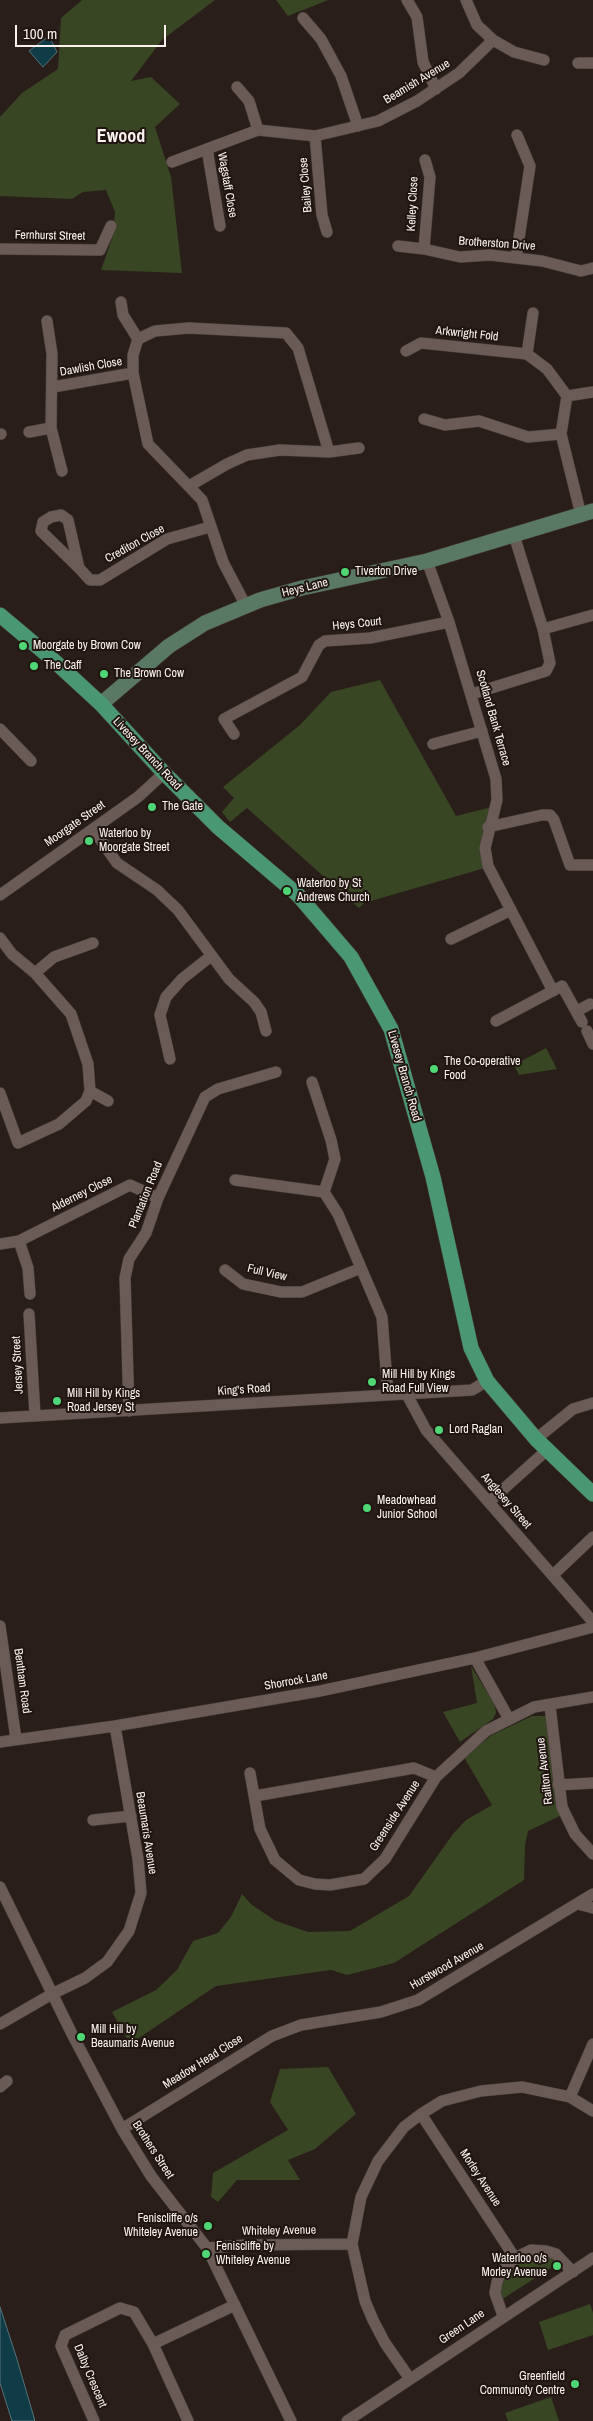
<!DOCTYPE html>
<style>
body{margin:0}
#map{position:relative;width:593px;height:2421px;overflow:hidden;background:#2a1e1a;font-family:"Archivo Narrow",sans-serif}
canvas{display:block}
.scale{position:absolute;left:15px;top:25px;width:151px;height:22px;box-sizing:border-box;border:2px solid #fcf3f0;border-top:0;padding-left:6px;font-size:15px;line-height:18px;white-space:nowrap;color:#fcf3f0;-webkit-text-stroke:4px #201511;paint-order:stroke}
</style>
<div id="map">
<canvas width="593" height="2421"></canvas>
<div class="scale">100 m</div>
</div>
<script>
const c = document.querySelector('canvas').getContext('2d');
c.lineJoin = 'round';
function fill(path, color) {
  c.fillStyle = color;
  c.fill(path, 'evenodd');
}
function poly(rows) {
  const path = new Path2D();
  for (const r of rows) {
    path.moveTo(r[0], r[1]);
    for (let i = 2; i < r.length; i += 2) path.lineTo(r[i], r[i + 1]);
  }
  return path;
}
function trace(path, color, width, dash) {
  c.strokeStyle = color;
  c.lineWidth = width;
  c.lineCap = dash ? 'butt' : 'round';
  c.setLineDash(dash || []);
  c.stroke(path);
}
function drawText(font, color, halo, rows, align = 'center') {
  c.font = font + ' "Archivo Narrow",sans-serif';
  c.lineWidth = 4;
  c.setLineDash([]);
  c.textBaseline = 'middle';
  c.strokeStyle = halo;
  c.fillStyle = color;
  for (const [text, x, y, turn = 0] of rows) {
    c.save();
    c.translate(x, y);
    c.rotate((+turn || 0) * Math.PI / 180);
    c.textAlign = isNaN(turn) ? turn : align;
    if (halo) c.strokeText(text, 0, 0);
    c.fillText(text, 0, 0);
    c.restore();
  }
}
const green = poly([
 [82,0,215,0,162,40,131,81,151,77,180,104,155,127,171,177,182,273,101,270,113,236,115,212,106,190,83,192,72,199,0,196,0,117,22,93,58,69,61,18],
 [276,0,328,0,288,16],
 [380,680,456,816,492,807,485,868,364,903,359,908,247,808,230,822,222,812,234,798,223,787,300,725,331,692],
 [546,1048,557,1069,519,1075,514,1065],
 [471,1666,495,1705,496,1713,493,1719,460,1742,443,1712,477,1703],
 [532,1716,548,1716,562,1815,528,1831,525,1845,524,1880,394,1963,347,1975,331,1970,216,1986,130,2044,112,2012,156,1990,177,1970,193,1941,218,1933,231,1917,242,1894,252,1905,276,1921,308,1932,350,1931,409,1896,453,1834,466,1820,492,1805,464,1757,492,1735],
 [328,2067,356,2114,315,2149,288,2160,300,2180,237,2180,218,2202,211,2197,213,2173,288,2130,270,2102,280,2069],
 [537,2255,551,2257,557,2264,501,2300,499,2289,500,2280,509,2267,528,2257],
 [590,2304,593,2313,593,2335,548,2350,539,2322],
 [551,2397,559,2421,508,2421,505,2413]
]);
const water = poly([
 [49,36,57,52,43,67,29,51,49,36],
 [0,2307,16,2356,35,2421,12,2421,0,2383,0,2307]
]);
const street = poly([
 [407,0,417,17,423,62,436,89],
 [466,0,477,25,493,40,514,52,544,60],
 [303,18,321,39,341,76,358,126],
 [578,63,593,63],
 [237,87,249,101,258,130],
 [315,136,322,215,327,232],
 [207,149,220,226],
 [172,162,258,130,315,136,378,121,417,101,459,73,493,40],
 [398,246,424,249,460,257,490,255,542,261,581,271,593,268],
 [0,249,100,250,111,226],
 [424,249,430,177,425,160],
 [516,258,530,166,517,135],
 [121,302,123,315,138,339],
 [47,321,52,354,51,428,62,471],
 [406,351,421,343,527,354,547,369,567,396,561,434,581,515],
 [527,354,533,313],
 [53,387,133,373],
 [567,396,593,392],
 [424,419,445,425,479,421,528,437,561,434],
 [29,432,51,428],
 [0,434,1,434],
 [189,486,227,464,247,455,280,450,329,452,359,448],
 [427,561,449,622,496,779,497,800,485,848,488,866,553,991],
 [79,568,41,531,43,522,51,517,61,515,68,520,79,568,90,580,100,580,167,539,210,527],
 [246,606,223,562,202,500,148,444,133,373,133,355,138,339,155,331,189,328,286,333,298,348,329,452],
 [543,629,593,615],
 [472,694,546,671,550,663,543,629,514,535],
 [0,729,31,761],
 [234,734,224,719,302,677,319,645,325,641,370,638,449,622],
 [433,744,482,731],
 [488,827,542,815,550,815,554,820,570,865,593,865],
 [93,829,117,863,157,890,178,910,229,979,254,1002,261,1012,266,1031],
 [0,895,138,797,164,773],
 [0,938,12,954,35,973,71,1014,88,1064,90,1091,86,1101,59,1124,18,1143,0,1093],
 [451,939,511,910],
 [35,973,54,957,93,943],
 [577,1011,590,1004],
 [496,1021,562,986,582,1022],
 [587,1031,593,1044],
 [170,1059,160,1015,166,997,182,979,211,956],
 [312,1082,331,1140,335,1159,324,1192],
 [90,1091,108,1101],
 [235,1180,324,1192,338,1214,382,1317,388,1395],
 [19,1241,28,1268,30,1294],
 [0,1244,19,1241,130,1185,158,1198],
 [225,1270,243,1284,281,1292,302,1292,361,1268],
 [29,1314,35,1415],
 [406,1393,426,1430,593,1622],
 [129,1411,125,1278,129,1259,146,1233,158,1198,205,1097,218,1089,276,1072],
 [0,1418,472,1390,487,1381],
 [536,1439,573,1409,593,1403],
 [489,1502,547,1450],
 [553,1575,593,1537],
 [0,1626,16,1739],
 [475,1658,509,1719],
 [550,1706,562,1807,575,1834,593,1854],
 [0,1742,115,1726,320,1691,475,1658,593,1627],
 [250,1773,260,1829,275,1860,299,1880,315,1884,330,1885,364,1879,385,1859,436,1777,486,1731,534,1707,593,1697],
 [558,1785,593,1783],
 [255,1796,414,1768,436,1777],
 [93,1820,131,1816],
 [0,1887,72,2034,122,2129,151,2176,207,2248,291,2421],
 [578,1904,593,1908],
 [0,2024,52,1994,85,1978,107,1962,129,1931,141,1893,138,1859,115,1726],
 [0,2087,7,2081],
 [570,2097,593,2044],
 [421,2114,515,2258],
 [122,2129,272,2036,301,2025,381,2012,418,2000,593,1894],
 [207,2248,245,2245,352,2244],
 [503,2316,495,2293,497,2282,500,2273,515,2258,531,2250,546,2251,556,2254,573,2272],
 [153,2344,235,2305],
 [410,2379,385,2343,373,2320,365,2301,352,2244,361,2197,378,2161,404,2127,421,2114,442,2101,481,2091,522,2087,570,2097,593,2111],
 [94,2421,61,2346,65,2335,120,2308,134,2312,153,2344,188,2421],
 [347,2421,593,2258]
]);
const secondary = poly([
 [101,704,169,646,205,623,260,600,302,588,427,561,593,511]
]);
const primary = poly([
 [0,615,51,658,101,704,164,773,218,827,298,895,351,957,391,1029,433,1177,471,1348,487,1381,536,1439,593,1494]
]);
const markers = [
 [345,572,5,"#4fd675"],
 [23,646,5,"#4fd675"],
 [34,666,5,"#4fd675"],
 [104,674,5,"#4fd675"],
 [152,807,5,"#4fd675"],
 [89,841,5,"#4fd675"],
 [287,891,5,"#4fd675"],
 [434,1069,5,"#4fd675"],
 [372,1382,5,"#4fd675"],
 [57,1401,5,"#4fd675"],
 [439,1430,5,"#4fd675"],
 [367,1508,5,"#4fd675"],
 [81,2037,5,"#4fd675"],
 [208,2226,5,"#4fd675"],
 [206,2254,5,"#4fd675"],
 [557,2266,5,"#4fd675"],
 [575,2384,5,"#4fd675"]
];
const streetNames = [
 ["Beamish Avenue",417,82,-31],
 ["Wagstaff Close",227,185,80],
 ["Bailey Close",306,185,-95],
 ["Kelley Close",413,204,-87],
 ["Fernhurst Street",50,236,1],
 ["Brotherston Drive",497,244,4],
 ["Arkwright Fold",467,334,6],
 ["Dawlish Close",91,367,-10],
 ["Crediton Close",135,544,-29],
 ["Heys Lane",305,588,-14],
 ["Heys Court",357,624,-6],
 ["Scotland Bank Terrace",493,718,74],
 ["Livesey Branch Road",147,754,47],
 ["Moorgate Street",75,824,-35],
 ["Livesey Branch Road",404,1076,74],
 ["Alderney Close",82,1194,-27],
 ["Plantation Road",146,1195,-68],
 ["Full View",267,1273,13],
 ["Jersey Street",18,1365,-93],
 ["King's Road",244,1390,-4],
 ["Anglesey Street",506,1501,49],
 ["Bentham Road",22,1681,82],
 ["Shorrock Lane",296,1681,-10],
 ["Railton Avenue",545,1771,-97],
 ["Greenside Avenue",395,1816,-57],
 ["Beaumaris Avenue",146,1833,81],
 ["Hurstwood Avenue",447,1966,-30],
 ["Meadow Head Close",203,2062,-32],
 ["Brothers Street",153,2150,57],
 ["Morley Avenue",480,2178,57],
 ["Whiteley Avenue",279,2231,-1],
 ["Green Lane",462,2327,-34],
 ["Dalby Crescent",90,2376,67]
];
const poiNames = [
 ["Tiverton Drive",355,572],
 ["Moorgate by Brown Cow",33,646],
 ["The Caff",44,666],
 ["The Brown Cow",114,674],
 ["The Gate",162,807],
 ["Waterloo by",99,834],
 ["Moorgate Street",99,848],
 ["Waterloo by St",297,884],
 ["Andrews Church",297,898],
 ["The Co-operative",444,1062],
 ["Food",444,1076],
 ["Mill Hill by Kings",382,1375],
 ["Road Full View",382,1389],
 ["Mill Hill by Kings",67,1394],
 ["Road Jersey St",67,1408],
 ["Lord Raglan",449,1430],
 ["Meadowhead",377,1501],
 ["Junior School",377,1515],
 ["Mill Hill by",91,2030],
 ["Beaumaris Avenue",91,2044],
 ["Feniscliffe o/s",198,2219,"right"],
 ["Whiteley Avenue",198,2233,"right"],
 ["Feniscliffe by",216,2247],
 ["Whiteley Avenue",216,2261],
 ["Waterloo o/s",547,2259,"right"],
 ["Morley Avenue",547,2273,"right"],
 ["Greenfield",565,2377,"right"],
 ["Communoty Centre",565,2391,"right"]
];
const districtNames = [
 ["Ewood",121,137]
];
fill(green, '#394623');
fill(water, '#0f3c47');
trace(water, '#56737a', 1);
trace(street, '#453c39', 12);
trace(secondary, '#453c39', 16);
trace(primary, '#453c39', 16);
trace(street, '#6a5b56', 11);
trace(secondary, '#5a7964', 15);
trace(primary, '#4a9873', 15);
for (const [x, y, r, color] of markers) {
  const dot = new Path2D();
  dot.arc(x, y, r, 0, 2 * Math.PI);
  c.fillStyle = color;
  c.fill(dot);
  trace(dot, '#201511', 2);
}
drawText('12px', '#fcf3f0', '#201511', streetNames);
drawText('12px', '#fcf3f0', '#201511', poiNames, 'left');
drawText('bold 18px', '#fcf3f0', '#201511', districtNames);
</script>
